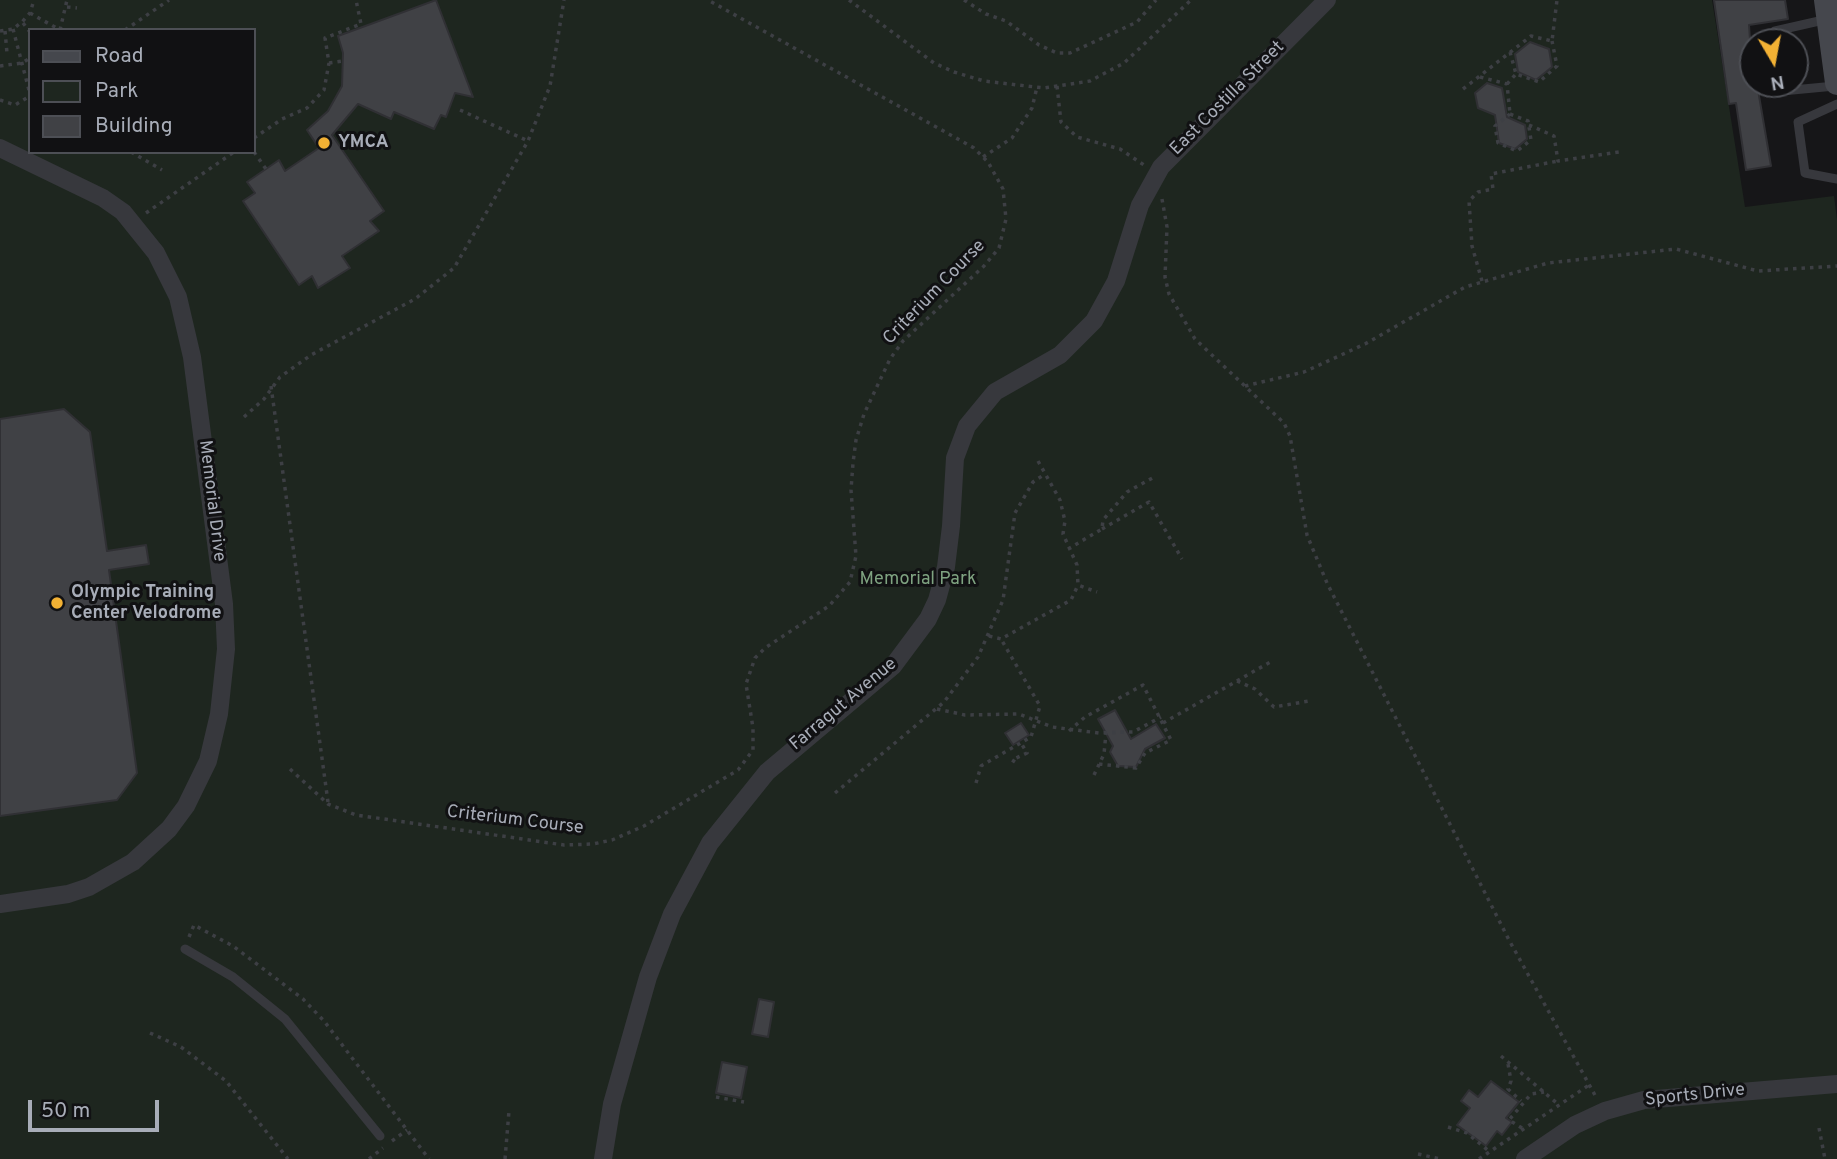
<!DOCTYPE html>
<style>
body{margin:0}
#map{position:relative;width:1837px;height:1159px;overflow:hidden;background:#161618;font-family:Overpass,sans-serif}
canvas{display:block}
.legend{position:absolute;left:28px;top:28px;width:228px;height:126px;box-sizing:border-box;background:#111113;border:2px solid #4d4f55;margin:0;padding:9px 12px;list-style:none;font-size:21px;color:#a8adb8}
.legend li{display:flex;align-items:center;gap:14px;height:35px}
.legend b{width:35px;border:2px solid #4d4f55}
.north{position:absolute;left:1739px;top:28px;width:70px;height:70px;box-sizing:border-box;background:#111113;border:2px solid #4d4f55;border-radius:50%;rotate:170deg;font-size:19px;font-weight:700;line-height:28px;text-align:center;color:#a8adb8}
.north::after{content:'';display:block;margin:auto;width:24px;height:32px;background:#f2b134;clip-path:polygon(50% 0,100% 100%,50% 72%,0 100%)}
.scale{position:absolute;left:28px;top:1100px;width:131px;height:32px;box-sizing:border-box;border:4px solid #a8adb8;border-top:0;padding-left:9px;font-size:21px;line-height:24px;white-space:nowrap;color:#a8adb8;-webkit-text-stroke:5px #111113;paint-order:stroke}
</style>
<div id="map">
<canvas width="1837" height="1159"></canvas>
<ul class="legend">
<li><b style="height:9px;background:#45474d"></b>Road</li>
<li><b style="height:19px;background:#1e261f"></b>Park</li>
<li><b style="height:19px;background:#404145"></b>Building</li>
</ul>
<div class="north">N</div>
<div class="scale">50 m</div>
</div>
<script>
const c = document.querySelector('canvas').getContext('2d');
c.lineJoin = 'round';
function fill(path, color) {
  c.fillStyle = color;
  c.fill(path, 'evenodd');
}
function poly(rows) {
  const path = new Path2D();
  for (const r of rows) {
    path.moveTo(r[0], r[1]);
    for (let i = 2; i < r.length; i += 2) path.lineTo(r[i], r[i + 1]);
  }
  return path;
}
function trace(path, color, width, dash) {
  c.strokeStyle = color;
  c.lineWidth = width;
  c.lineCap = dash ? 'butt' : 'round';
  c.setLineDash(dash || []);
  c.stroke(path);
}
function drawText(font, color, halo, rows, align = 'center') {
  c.font = font + ' Overpass,sans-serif';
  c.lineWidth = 6;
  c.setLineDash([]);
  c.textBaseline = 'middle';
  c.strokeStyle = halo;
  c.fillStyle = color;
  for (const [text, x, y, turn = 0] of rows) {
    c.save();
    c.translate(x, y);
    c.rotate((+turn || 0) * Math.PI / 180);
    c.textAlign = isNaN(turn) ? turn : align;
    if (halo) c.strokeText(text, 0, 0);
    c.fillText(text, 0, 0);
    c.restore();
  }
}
const green = poly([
 [0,0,1712,0,1745,207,1834,196,1837,220,1837,1159,0,1159],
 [30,30,254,30,254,152,30,152]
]);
const building = poly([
 [436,0,473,97,455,93,446,117,441,115,434,129,394,112,391,119,358,104,332,135,384,211,370,221,379,231,342,256,350,268,318,288,312,276,299,285,243,201,255,193,247,182,279,160,285,171,319,148,307,130,328,111,342,86,343,53,338,36,436,0],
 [1714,0,1785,0,1788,19,1749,25,1753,84,1757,84,1771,166,1746,170,1736,103,1729,104,1714,0],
 [1530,42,1549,49,1552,67,1536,80,1518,72,1515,54,1530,42],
 [1487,83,1502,88,1507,117,1525,125,1527,139,1515,149,1499,143,1495,115,1478,108,1475,93,1487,83],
 [64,409,90,432,107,551,146,545,149,564,109,570,137,773,117,800,0,816,0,419,64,409],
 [1115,710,1131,739,1156,724,1165,738,1145,749,1136,767,1118,766,1110,752,1113,746,1098,719,1115,710],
 [1021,723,1029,735,1013,745,1005,733,1021,723],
 [759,999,774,1002,768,1037,752,1034,759,999],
 [722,1062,747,1067,741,1098,716,1093,722,1062],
 [1491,1081,1519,1102,1506,1118,1512,1122,1502,1135,1497,1131,1486,1146,1457,1125,1470,1108,1461,1101,1469,1090,1478,1097,1491,1081]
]);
const path = poly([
 [849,0,934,63,954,72,984,81,1044,88,1090,81,1124,63,1191,0],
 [964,0,986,14,1006,21,1039,45,1057,53,1070,53,1137,22,1156,0],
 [67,7,77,8],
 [30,13,60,30],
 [23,23,30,32],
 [13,29,30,94],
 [60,30,67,0],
 [125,30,169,0],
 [0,31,13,29,22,22,30,13,34,0],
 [5,31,7,53],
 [1510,52,1516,74,1539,82,1557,66,1552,41],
 [329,63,343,61],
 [0,66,22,63,30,58],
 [1480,77,1507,84,1510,114],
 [1507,84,1516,74],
 [1057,86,1061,122,1077,137,1120,149,1144,165],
 [1463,89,1531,36,1552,41,1557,0],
 [0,100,15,105,30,96],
 [460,110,528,141],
 [1510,114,1528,121,1531,140,1517,151,1498,143,1495,126,1510,114],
 [1529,125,1554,136,1558,161,1619,152],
 [254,138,282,119,307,108,324,90,329,63,325,38,361,24,356,0],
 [131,152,162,170],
 [254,152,266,169],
 [983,157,1012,138,1032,108,1037,87],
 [1162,199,1167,227,1165,277,1169,294,1195,339,1284,423,1290,436,1307,535,1327,583,1509,940,1596,1097],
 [146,213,234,152],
 [1482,281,1472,246,1469,201,1478,192,1493,189,1491,174,1558,161],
 [271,386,328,802],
 [1245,386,1304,372,1365,344,1465,287,1548,263,1676,249,1758,271,1837,266],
 [244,417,264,399,280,377,311,355,415,299,454,268,528,141,550,86,564,0],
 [1038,461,1060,500,1065,521,1063,534,1077,565,1078,585,1097,592],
 [1102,529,1149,502,1182,559],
 [1068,549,1102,529,1103,520,1127,492,1156,476],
 [989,636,1001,639,1071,600,1078,585],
 [1237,681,1255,689,1274,707,1309,701],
 [937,709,965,715,1019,714,1052,727,1099,733,1133,732,1161,717],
 [1163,723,1272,661],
 [1069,731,1085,717,1143,685,1171,740,1145,753,1136,768,1099,764],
 [1015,762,1012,760,1027,753,1021,743],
 [290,769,328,804,356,815,564,845,593,844,612,840,644,826,738,770,753,750,753,728,746,684,755,658,765,648,829,606,850,582,856,556,851,490,853,463,856,440,864,414,890,359,903,341,984,266,999,248,1006,219,1003,189,988,162,974,148,708,0],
 [1094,775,1104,754,1106,733],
 [976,783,981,766,1031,737,1040,706,1001,639],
 [835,793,944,702,978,657,1003,600,1015,513,1033,482,1045,474],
 [189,937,194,925,233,946,303,999,324,1021,429,1159],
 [150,1033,181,1047,226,1081,288,1159],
 [1501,1056,1558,1104],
 [1508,1064,1511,1081,1508,1089,1521,1101],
 [716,1097,744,1102],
 [1448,1127,1467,1133,1490,1152],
 [1522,1128,1509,1120,1531,1094,1544,1092],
 [1819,1128,1825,1159],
 [392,1141,407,1130],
 [1418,1154,1440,1159],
 [369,1159,383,1148],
 [505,1159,509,1111],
 [1479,1159,1589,1085]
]);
const lane = poly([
 [1777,42,1775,31,1828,19],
 [1782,84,1782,91,1835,86],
 [1837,104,1798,122,1805,173,1837,179],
 [185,949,233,977,285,1019,380,1136]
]);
const street = poly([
 [0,148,103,198,123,212,156,253,178,297,192,357,224,604,226,649,219,714,208,761,186,806,169,829,133,862,89,887,68,894,0,904],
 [603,1159,612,1104,648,977,672,914,710,843,767,772,893,666,928,619,937,600,946,567,951,526,955,458,967,426,995,392,1060,355,1094,321,1116,281,1140,205,1161,167,1327,0],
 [1525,1159,1575,1125,1605,1111,1644,1100,1837,1084]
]);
const secondary = poly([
 [1826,0,1837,83]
]);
const markers = [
 [324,143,7,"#f2b134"],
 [57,603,7,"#f2b134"]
];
const streetNames = [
 ["East Costilla Street",1228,99,-45],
 ["Criterium Course",935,293,-46],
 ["Memorial Drive",211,501,83],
 ["Farragut Avenue",844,705,-40],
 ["Criterium Course",515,821,7],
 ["Sports Drive",1695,1096,-6]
];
const poiNames = [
 ["YMCA",338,143],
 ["Olympic Training",71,593],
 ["Center Velodrome",71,614]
];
const parkNames = [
 ["Memorial Park",918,580]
];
fill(green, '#1e261f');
fill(building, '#404145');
trace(building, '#303034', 2);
trace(path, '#3d3f44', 3.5, [3.5, 5]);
trace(lane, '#37383d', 9);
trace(street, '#37383d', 18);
trace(secondary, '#45474d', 24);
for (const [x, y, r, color] of markers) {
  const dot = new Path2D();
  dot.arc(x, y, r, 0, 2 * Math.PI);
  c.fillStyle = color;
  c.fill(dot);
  trace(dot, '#111113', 2.5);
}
drawText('18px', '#a8adb8', '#111113', streetNames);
drawText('bold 18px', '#a8adb8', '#111113', poiNames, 'left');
drawText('18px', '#7fa381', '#111113', parkNames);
</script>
